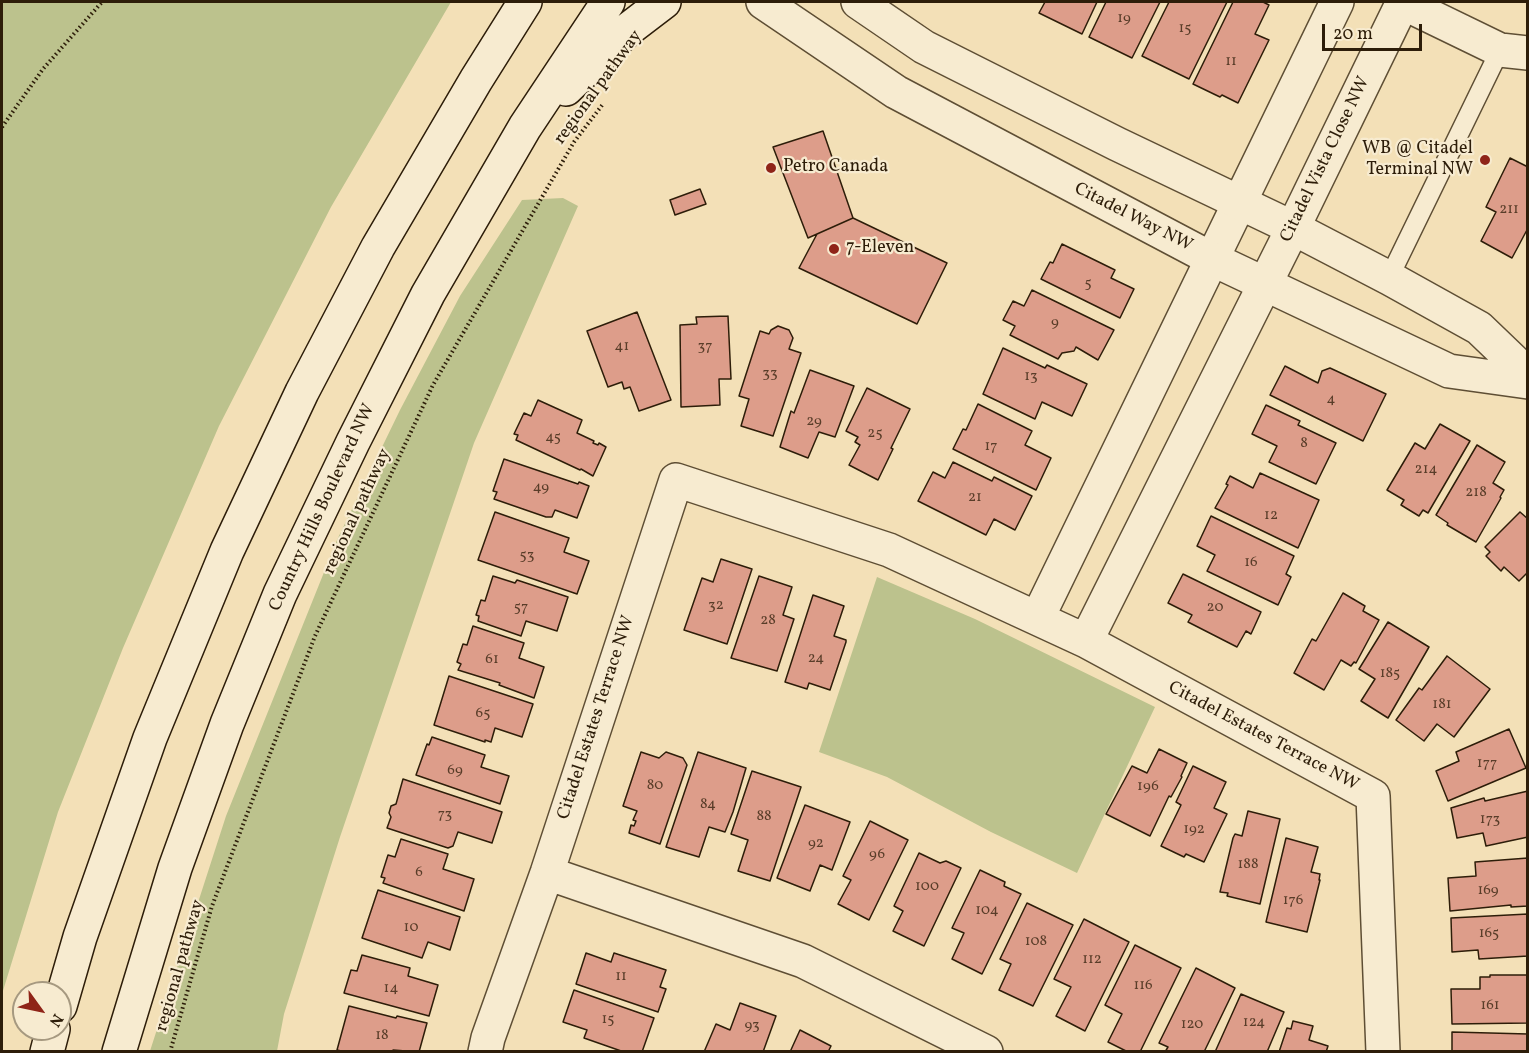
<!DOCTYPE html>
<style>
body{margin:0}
#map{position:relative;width:1529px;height:1053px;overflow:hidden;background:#f3e0b7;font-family:Vollkorn,serif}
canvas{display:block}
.frame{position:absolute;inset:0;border:3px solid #2d1d09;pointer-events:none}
.north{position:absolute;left:12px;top:981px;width:60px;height:60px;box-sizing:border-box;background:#f7ebd0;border:2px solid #a69980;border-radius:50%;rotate:123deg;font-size:16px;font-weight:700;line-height:24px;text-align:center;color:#2d1d09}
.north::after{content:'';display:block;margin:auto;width:21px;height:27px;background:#8f2418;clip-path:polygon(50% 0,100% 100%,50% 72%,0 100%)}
.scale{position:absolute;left:1322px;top:24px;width:100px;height:27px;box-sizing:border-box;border:3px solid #2d1d09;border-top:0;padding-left:8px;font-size:18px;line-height:21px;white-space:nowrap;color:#2d1d09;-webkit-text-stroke:4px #f7ebd0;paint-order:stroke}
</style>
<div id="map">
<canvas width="1529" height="1053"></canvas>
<div class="frame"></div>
<div class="north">N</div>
<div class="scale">20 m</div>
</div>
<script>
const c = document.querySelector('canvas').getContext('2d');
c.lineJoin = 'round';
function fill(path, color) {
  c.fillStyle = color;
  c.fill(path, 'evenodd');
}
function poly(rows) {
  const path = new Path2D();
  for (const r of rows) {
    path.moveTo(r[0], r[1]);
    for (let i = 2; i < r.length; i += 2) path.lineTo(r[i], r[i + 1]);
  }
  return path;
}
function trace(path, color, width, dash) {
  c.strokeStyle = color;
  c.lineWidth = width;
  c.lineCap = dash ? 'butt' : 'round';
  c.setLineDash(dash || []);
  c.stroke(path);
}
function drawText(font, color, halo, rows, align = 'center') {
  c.font = font + ' Vollkorn,serif';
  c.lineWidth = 4.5;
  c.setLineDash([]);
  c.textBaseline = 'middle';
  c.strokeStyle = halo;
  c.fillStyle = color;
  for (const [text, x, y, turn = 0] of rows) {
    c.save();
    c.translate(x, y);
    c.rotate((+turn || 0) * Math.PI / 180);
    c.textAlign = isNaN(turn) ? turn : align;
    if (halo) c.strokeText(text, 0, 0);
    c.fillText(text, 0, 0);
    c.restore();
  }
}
const green = poly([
 [2,2,451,2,331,207,219,426,123,648,58,812,2,994],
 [563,198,578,206,474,443,340,837,284,1014,277,1051,150,1051,226,816,337,540,400,410,460,296,522,200],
 [877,577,975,619,1155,707,1077,873,991,832,887,777,819,752]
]);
const building = poly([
 [1045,2,1097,2,1082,34,1039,13,1045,2],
 [1106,2,1160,2,1132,58,1089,37,1106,2],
 [1169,2,1227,2,1189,79,1142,56,1169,2],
 [1233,2,1263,2,1269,5,1255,34,1269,40,1238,103,1222,95,1220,97,1193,84,1233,2],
 [823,131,853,218,808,238,773,147,823,131],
 [1510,158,1528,167,1528,228,1512,258,1481,241,1496,212,1486,207,1510,158],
 [700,189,706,204,675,215,670,200,700,189],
 [853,218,947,263,917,324,799,268,817,234,853,218],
 [1062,244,1115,270,1111,278,1134,289,1120,318,1041,279,1050,262,1053,263,1062,244],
 [1032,290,1114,330,1098,360,1076,347,1074,351,1062,353,1058,359,1010,335,1015,326,1003,320,1013,301,1024,306,1032,290],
 [637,312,671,400,639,411,630,387,624,389,622,382,608,387,587,331,637,312],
 [728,316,731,379,719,379,720,405,681,407,680,325,697,324,696,317,728,316],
 [778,326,789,330,793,338,789,349,801,353,773,436,741,426,749,399,739,396,760,331,769,334,771,330,778,326],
 [1003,348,1045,368,1047,365,1087,384,1072,416,1042,402,1035,419,983,394,1003,348],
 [1285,366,1318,383,1322,371,1330,368,1386,394,1363,441,1270,395,1285,366],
 [810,370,854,386,835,437,819,432,808,458,780,447,791,411,794,413,810,370],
 [867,388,910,409,891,448,893,449,878,480,849,465,860,445,855,442,858,437,846,431,867,388],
 [538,400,582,420,577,433,594,441,593,443,598,445,599,443,606,447,593,476,581,469,580,470,516,440,518,435,514,434,524,413,531,416,538,400],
 [978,404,1032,431,1025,445,1051,458,1036,490,953,449,963,429,966,430,978,404],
 [1266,405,1300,421,1298,425,1336,443,1316,484,1269,462,1277,446,1252,434,1266,405],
 [1440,424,1470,441,1428,513,1423,510,1419,516,1401,505,1404,500,1387,490,1415,443,1425,449,1440,424],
 [1477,445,1505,462,1493,483,1504,490,1500,497,1501,498,1476,542,1447,525,1448,523,1436,515,1477,445],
 [504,459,578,484,579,482,589,486,577,518,555,510,552,517,546,517,494,499,497,492,493,491,504,459],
 [953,462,992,481,994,477,1032,496,1015,530,994,519,986,535,918,501,933,472,945,478,953,462],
 [1260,473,1319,500,1298,548,1215,508,1228,485,1226,484,1230,476,1253,488,1260,473],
 [495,512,569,538,564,552,589,561,577,594,478,560,495,512],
 [1520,512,1528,519,1528,572,1519,581,1504,567,1501,571,1486,556,1490,552,1485,547,1520,512],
 [1211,516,1294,556,1286,574,1291,577,1278,605,1207,571,1215,555,1197,546,1211,516],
 [721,559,752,569,727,644,684,630,702,578,713,582,721,559],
 [1183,574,1261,612,1251,634,1246,631,1237,647,1188,622,1192,615,1168,603,1183,574],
 [493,576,515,583,517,580,568,597,557,631,526,621,521,636,478,621,479,616,476,615,481,600,485,601,493,576],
 [759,576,792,587,783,615,794,619,777,671,731,658,759,576],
 [1343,593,1365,606,1363,611,1379,620,1356,663,1354,662,1351,666,1341,660,1324,690,1294,673,1312,639,1316,641,1343,593],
 [813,595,844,606,834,636,846,640,846,642,830,690,809,683,807,689,785,682,813,595],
 [1388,622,1429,647,1388,718,1361,701,1375,679,1359,669,1388,622],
 [473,626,524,643,519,658,544,667,534,698,499,685,500,683,458,670,461,664,457,662,463,644,467,645,473,626],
 [1447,656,1490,689,1454,737,1437,724,1424,741,1396,720,1419,688,1422,690,1447,656],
 [449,676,533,704,522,737,495,728,491,742,485,740,485,742,434,725,449,676],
 [1509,729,1526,768,1448,801,1436,771,1459,761,1456,752,1509,729],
 [432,737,485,755,481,767,509,776,500,804,416,775,427,744,429,745,432,737],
 [1159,749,1187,763,1181,776,1182,777,1171,797,1169,796,1150,836,1106,814,1132,766,1147,773,1159,749],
 [641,752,659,758,666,752,683,758,687,765,660,844,629,833,631,825,634,826,636,821,633,820,637,811,623,806,641,752],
 [698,752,746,768,733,812,725,832,709,827,699,857,666,847,698,752],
 [1193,766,1226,782,1214,808,1227,814,1204,862,1186,854,1184,857,1161,846,1181,805,1176,802,1193,766],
 [752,771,801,787,770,881,738,871,748,840,731,834,752,771],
 [403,779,502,812,492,843,458,832,453,846,448,848,387,828,391,817,389,813,391,806,396,804,403,779],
 [1528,791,1528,837,1486,846,1483,833,1457,838,1451,808,1484,798,1485,801,1528,791],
 [805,805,850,822,832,870,820,865,810,891,777,878,805,805],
 [1248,811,1280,819,1260,904,1227,896,1228,893,1220,892,1233,838,1235,834,1242,836,1248,811],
 [870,821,908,840,869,920,838,904,851,880,843,876,870,821],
 [1286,838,1318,847,1311,872,1320,874,1319,880,1320,880,1307,932,1266,922,1286,838],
 [401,839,448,854,443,869,474,879,464,911,383,883,385,878,381,877,388,855,395,857,401,839],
 [919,853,940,863,946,861,961,868,924,946,893,931,903,911,894,906,919,853],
 [1528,858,1528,906,1511,907,1511,905,1450,911,1448,878,1476,876,1475,862,1528,858],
 [980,870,1005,882,1004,886,1021,894,982,974,952,959,964,933,952,928,980,870],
 [378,890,460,917,450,950,428,942,422,958,362,938,378,890],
 [1027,903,1073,925,1033,1006,999,990,1011,964,1000,959,1027,903],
 [1528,914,1528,956,1479,959,1478,950,1452,952,1451,918,1528,914],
 [1084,919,1129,942,1085,1031,1056,1016,1071,987,1054,979,1084,919],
 [1135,945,1181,968,1140,1052,1128,1052,1108,1042,1122,1014,1105,1005,1135,945],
 [586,953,611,962,614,953,666,970,660,987,666,989,658,1012,576,984,586,953],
 [362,955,410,968,408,976,438,985,429,1016,344,993,351,970,357,971,362,955],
 [1196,968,1235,988,1204,1052,1165,1052,1168,1047,1159,1043,1196,968],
 [1490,975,1528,975,1528,1023,1452,1024,1451,989,1480,989,1480,977,1490,977,1490,975],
 [574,990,654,1018,642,1052,624,1052,584,1038,587,1030,563,1022,574,990],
 [1241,994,1284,1012,1267,1052,1215,1052,1241,994],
 [740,1003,776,1016,763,1052,704,1052,716,1024,730,1030,740,1003],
 [349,1006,396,1018,397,1016,427,1023,419,1052,393,1050,392,1052,345,1052,337,1050,349,1006],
 [1293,1021,1313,1026,1309,1040,1328,1046,1326,1052,1279,1052,1287,1028,1291,1029,1293,1021],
 [800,1030,831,1046,828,1052,790,1052,800,1030],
 [1452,1032,1528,1034,1528,1052,1452,1052,1452,1032]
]);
const path = poly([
 [2,127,43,69,102,2],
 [170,1052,212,906,315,636,433,385,574,142,603,104]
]);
const service = poly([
 [1389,278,1500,50]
]);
const minor = poly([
 [1401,2,1500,50,1528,53],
 [1038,617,1337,2],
 [1086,641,1293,228,1403,2],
 [547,873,803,961,986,1052],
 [485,1052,488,1038,547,873,676,480,889,550,1086,641,1373,796,1383,1052]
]);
const tertiary = poly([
 [763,2,896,92,1212,259,1449,371,1528,382],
 [858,2,924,47,1117,144,1293,228,1389,278,1479,328,1528,375]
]);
const secondary = poly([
 [566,89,626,31,664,2],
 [60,1006,80,937,150,738,227,551,302,392,378,247,476,80,525,2],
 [47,1052,53,1029],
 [119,1052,175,868,227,724,280,594,353,442,428,294,525,127,608,2]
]);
const markers = [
 [1485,160,6,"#8f2418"],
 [771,168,6,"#8f2418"],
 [834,249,6,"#8f2418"]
];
const numberNames = [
 ["19",1124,19],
 ["15",1185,29],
 ["11",1231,62],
 ["211",1509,210],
 ["5",1088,284],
 ["9",1055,323],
 ["41",622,347],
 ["37",705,347],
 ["33",770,374],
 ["13",1031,377],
 ["4",1331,400],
 ["29",814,422],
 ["25",875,434],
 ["45",553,438],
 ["8",1304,444],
 ["17",991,447],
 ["214",1426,470],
 ["49",541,488],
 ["218",1476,493],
 ["21",975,498],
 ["12",1271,516],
 ["53",527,556],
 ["16",1251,563],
 ["32",716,606],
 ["57",521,608],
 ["20",1215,608],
 ["28",768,621],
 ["24",816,659],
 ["61",492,660],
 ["185",1390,674],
 ["181",1442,705],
 ["65",483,714],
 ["177",1487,764],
 ["69",455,771],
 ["80",655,786],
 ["196",1148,787],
 ["84",708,805],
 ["73",445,815],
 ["88",764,817],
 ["173",1490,820],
 ["192",1194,830],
 ["92",816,844],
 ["96",877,855],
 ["188",1248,865],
 ["6",419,873],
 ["100",927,887],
 ["169",1488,891],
 ["176",1293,901],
 ["104",987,911],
 ["10",411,928],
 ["165",1489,934],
 ["108",1036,942],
 ["112",1092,960],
 ["11",621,977],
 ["116",1143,986],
 ["14",391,989],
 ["161",1490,1006],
 ["15",608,1020],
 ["124",1254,1023],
 ["120",1192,1025],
 ["93",752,1026],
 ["18",382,1036]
];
const streetNames = [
 ["regional pathway",599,88,-54],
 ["Citadel Vista Close NW",1326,160,-64],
 ["Citadel Way NW",1133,218,27],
 ["Country Hills Boulevard NW",323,508,-65],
 ["regional pathway",358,512,-65],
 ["Citadel Estates Terrace NW",597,718,-72],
 ["Citadel Estates Terrace NW",1263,737,28],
 ["regional pathway",181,966,-74]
];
const poiNames = [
 ["WB @ Citadel",1473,150,"right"],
 ["Terminal NW",1473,171,"right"],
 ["Petro Canada",783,168],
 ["7-Eleven",846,249]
];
fill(green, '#bcc28d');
fill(building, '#dd9d8a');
trace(building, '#2d1d09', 1.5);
trace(service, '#5e4e34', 21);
trace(minor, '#5e4e34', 36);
trace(tertiary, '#5e4e34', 36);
trace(secondary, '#2d1d09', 36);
trace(path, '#2d1d09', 4, [1.5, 3]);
trace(service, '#f7ebd0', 18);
trace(minor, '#f7ebd0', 33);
trace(tertiary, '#f7ebd0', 33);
trace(secondary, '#f7ebd0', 33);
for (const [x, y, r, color] of markers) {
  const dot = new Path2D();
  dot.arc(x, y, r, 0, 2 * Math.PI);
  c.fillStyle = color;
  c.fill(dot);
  trace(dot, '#f7ebd0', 2);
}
drawText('15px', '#593d29', null, numberNames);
drawText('18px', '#2d1d09', '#f7ebd0', streetNames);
drawText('18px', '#2d1d09', '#f7ebd0', poiNames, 'left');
</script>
